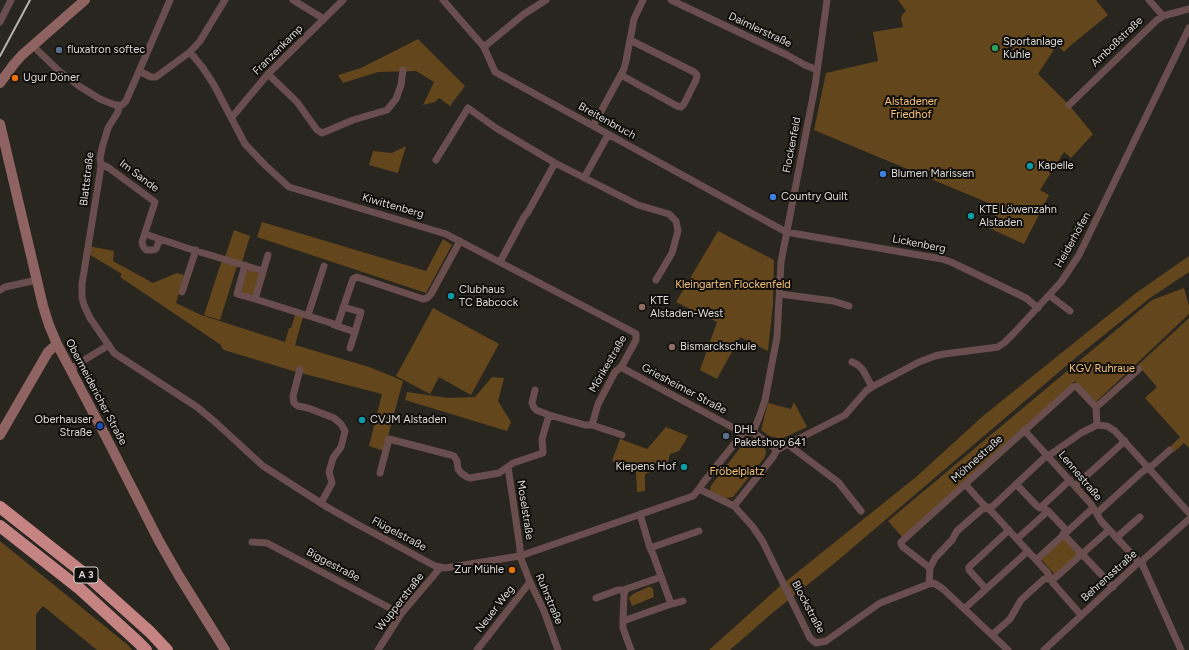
<!DOCTYPE html>
<meta charset="utf-8">
<style>
body{margin:0}
canvas{display:block;background:#29251f}
</style>
<canvas width="1189" height="650"></canvas>
<script>
const c = document.querySelector('canvas').getContext('2d');
c.lineJoin = 'round';
function fill(path, color) {
  c.fillStyle = color;
  c.fill(path, 'evenodd');
}
function poly(rows) {
  const path = new Path2D();
  for (const r of rows) {
    path.moveTo(r[0], r[1]);
    for (let i = 2; i < r.length; i += 2) path.lineTo(r[i], r[i + 1]);
  }
  return path;
}
function trace(path, color, width, dash) {
  c.strokeStyle = color;
  c.lineWidth = width;
  c.lineCap = dash ? 'butt' : 'round';
  c.setLineDash(dash || []);
  c.stroke(path);
}
function drawText(font, color, halo, rows, align = 'center') {
  c.font = font + ' Figtree,sans-serif';
  c.lineWidth = 4;
  c.setLineDash([]);
  c.textBaseline = 'middle';
  c.strokeStyle = halo;
  c.fillStyle = color;
  for (const [text, x, y, turn = 0] of rows) {
    c.save();
    c.translate(x, y);
    c.rotate((+turn || 0) * Math.PI / 180);
    c.textAlign = isNaN(turn) ? turn : align;
    if (halo) c.strokeText(text, 0, 0);
    c.fillText(text, 0, 0);
    c.restore();
  }
}
const green = poly([
 [898,0,1096,0,1108,15,1070,46,1064,52,1057,45,1038,74,1069,105,1093,134,1071,158,1064,152,1040,190,1049,195,1024,244,989,228,998,207,814,130,826,73,878,61,873,32,903,27,901,19,902,15,906,11],
 [418,39,465,86,450,106,439,98,435,102,423,105,434,82,416,71,378,72,343,83,338,75,361,68],
 [406,146,398,173,369,165,373,151,392,153],
 [262,222,426,271,443,239,452,245,426,293,257,237],
 [234,230,250,236,242,262,225,257],
 [718,231,774,260,773,304,768,351,740,337,717,379,700,370,717,322,676,302],
 [88,246,114,251,113,261,153,283,177,273,184,275,176,303,201,315,285,342,289,328,291,328,295,315,303,317,295,345,369,367,394,377,403,381,384,451,369,446,382,394,293,371,224,350,222,348,221,345,120,277,122,274,87,253],
 [1189,256,1189,272,1150,298,1073,360,836,562,771,614,730,650,709,650,779,587,916,477,983,416,1136,293],
 [222,260,237,266,220,320,204,315],
 [248,269,259,273,254,295,242,293,240,291,247,271],
 [1184,288,1189,306,1189,314,1096,402,1075,381,904,539,888,521,1152,300],
 [433,308,499,344,471,395,439,377,430,394,396,376],
 [1189,318,1189,448,1184,443,1174,452,1170,447,1180,437,1145,398,1157,387,1138,365],
 [492,377,504,378,498,401,511,422,507,431,405,400,407,392,448,398,475,397],
 [794,402,807,427,781,439,769,436,761,430,768,403,791,409],
 [666,427,688,436,679,451,670,454,667,466,645,474,645,491,637,492,636,470,612,461,620,439,647,449],
 [754,437,764,447,766,451,765,457,733,497,726,498,711,492,710,487,747,439],
 [1064,539,1078,554,1055,575,1041,559],
 [0,541,129,646,132,650,97,650,43,606,36,614,36,650,0,650],
 [648,587,651,587,653,589,654,597,632,606,629,598,633,594]
]);
const street = poly([
 [170,0,126,101,122,105,119,105,118,112,108,128,102,148,100,158,101,164,100,173,82,284,82,298,84,305,90,318,114,353,197,407,214,421,263,466,327,507,355,523,435,566,445,568,520,556,693,496,699,489,703,483,743,433],
 [293,0,324,19],
 [443,0,484,47,495,72,786,232,942,259,951,262,1026,298,1038,308],
 [671,0,787,55,805,65,817,70],
 [1149,0,1163,16],
 [0,22,11,0],
 [33,46,59,71,79,86,100,99,115,105,119,105],
 [484,47,524,14,546,0],
 [190,52,203,68,214,85,245,144,265,165,289,187,446,234,635,333,636,334,636,340,624,362,621,367,615,372,598,404,592,425,622,435],
 [139,71,151,77,156,77,190,52,200,41,225,0],
 [268,74,297,102,317,130,322,133,327,131,353,120,387,110,396,99,401,85,403,70],
 [621,75,677,106,681,107,684,104,696,80,697,75,694,72,630,40],
 [1069,105,1157,20,1163,16,1189,9],
 [232,117,268,74,343,0],
 [593,126,624,69,626,61,634,19,643,0],
 [436,160,468,108,496,128,555,163,638,205,669,214,676,221,678,231,672,253,656,280],
 [101,164,109,168,155,202,142,242,143,246,146,250,153,250,156,249,160,239],
 [584,178,608,135],
 [145,234,190,249,263,271],
 [268,255,255,299,331,323,337,326,353,279,357,277,423,299,427,298,431,294,460,241],
 [500,262,524,217,528,212,555,163],
 [245,265,237,294,255,299],
 [0,290,5,287,37,280],
 [182,292,196,250],
 [780,294,833,301,849,306],
 [1049,295,1070,311],
 [308,315,324,266],
 [337,326,355,332,361,312,343,307],
 [350,348,355,332],
 [852,362,858,365,863,370,872,387],
 [621,367,626,370,743,433,753,432,777,450],
 [300,369,293,396,294,403,298,406,308,408,334,418,341,424,345,431,341,447,333,458,329,472,332,483,321,503],
 [71,372,76,365,109,345],
 [535,390,532,403,533,406,536,410,549,415,585,425,592,425],
 [1096,407,1101,403,1139,369],
 [1024,430,1091,504,1101,521,1139,562],
 [753,432,760,415,765,400,777,337,781,262,815,86,827,0],
 [788,444,794,449,838,482,861,511],
 [508,467,520,548,520,556,530,582,544,611,558,650],
 [380,473,389,439,451,455,454,456,457,461,458,469,461,473,467,477,470,478,499,473,513,463,543,453,542,439,549,415],
 [965,484,982,503,993,513,1047,572,1053,583,1081,615],
 [1016,484,1037,506,1040,508,1070,480],
 [1075,486,1125,441],
 [699,489,734,506,753,527,763,542,810,638,816,643,826,641,880,603,929,584,934,583,943,589,1008,650],
 [734,506,773,457,777,450,845,415,866,391,872,387,919,362,935,356,944,354,991,348,998,347,1005,342,1015,332,1061,282,1079,255,1189,28],
 [1044,509,1048,511,1067,531],
 [1097,513,1142,472,1153,465,1170,450],
 [1063,534,1113,587],
 [1116,538,1140,517],
 [1017,539,1048,511],
 [252,542,267,543,401,614],
 [650,548,699,531],
 [1036,560,1093,508],
 [1142,561,1143,566,1163,610,1181,650],
 [930,568,903,547,901,544,901,542,1073,387,1076,386,1078,388,1096,407,1097,425],
 [929,584,930,568,935,558,952,540,957,531,981,510,993,506,1044,458,1054,452,1081,433,1097,425,1107,426,1115,431,1189,513],
 [986,589,969,570,969,567,1009,530],
 [596,598,618,590,625,590],
 [671,604,676,603,683,601],
 [964,609,1028,551],
 [623,621,624,595,626,589,661,577],
 [992,635,1010,619,1021,600,1044,579,1055,578,1109,530],
 [378,650,401,614,440,568],
 [477,650,530,582],
 [631,650,623,628,623,621,671,604,653,554,650,548,640,514],
 [1044,650,1139,562,1142,561,1189,519]
]);
const secondary = poly([
 [0,83,14,64,22,55,85,0],
 [0,124,43,306,49,325,57,344,106,437,159,541,179,576,225,650],
 [0,435,48,352,57,344]
]);
const highway = poly([
 [0,507,91,579,150,632,167,650],
 [0,526,80,589,138,642,146,650]
]);
const rail = poly([
 [0,56,30,0]
]);
const markers = [
 [995,48,4,"#2e9e5b"],
 [59,50,4,"#5c6f8a"],
 [15,78,4,"#e8710a"],
 [1030,166,4,"#0f9aa8"],
 [883,174,4,"#3f7fe0"],
 [773,197,4,"#3f7fe0"],
 [971,216,4,"#0f9aa8"],
 [451,296,4,"#0f9aa8"],
 [642,307,4,"#8d6e63"],
 [672,347,4,"#8d6e63"],
 [362,420,4,"#0f9aa8"],
 [100,426,4,"#1a4fb4"],
 [726,436,4,"#5c6f8a"],
 [684,467,4,"#0f9aa8"],
 [512,570,4,"#e8710a"]
];
const shields = [
 [86,575,24]
];
const shieldNames = [
 ["A 3",86,575]
];
const streetNames = [
 ["Daimlerstraße",760,30,25],
 ["Amboßstraße",1117,42,-44],
 ["Franzenkamp",278,50,-45],
 ["Breitenbruch",607,121,29],
 ["Flockenfeld",792,145,-79],
 ["Im Sande",139,176,37],
 ["Blattstraße",87,179,-83],
 ["Kiwittenberg",393,206,16],
 ["Heiderhöfen",1073,240,-61],
 ["Lickenberg",919,244,11],
 ["Mörikestraße",608,364,-60],
 ["Griesheimer Straße",684,389,28],
 ["Obermeidericher Straße",96,392,62],
 ["Möhnestraße",977,459,-42],
 ["Lennestraße",1080,476,50],
 ["Moselstraße",525,510,81],
 ["Flügelstraße",399,534,28],
 ["Biggestraße",333,565,28],
 ["Behrensstraße",1109,576,-42],
 ["Ruhrstraße",549,599,67],
 ["Wupperstraße",400,602,-52],
 ["Blockstraße",808,607,62],
 ["Neuer Weg",495,609,-52]
];
const poiNames = [
 ["Sportanlage",1003,42],
 ["Kuhle",1003,55],
 ["fluxatron softec",67,50],
 ["Ugur Döner",23,78],
 ["Kapelle",1038,166],
 ["Blumen Marissen",891,174],
 ["Country Quilt",781,197],
 ["KTE Löwenzahn",979,210],
 ["Alstaden",979,223],
 ["Clubhaus",459,290],
 ["TC Babcock",459,303],
 ["KTE",650,301],
 ["Alstaden-West",650,314],
 ["Bismarckschule",680,347],
 ["Oberhauser",92,420,"right"],
 ["Straße",92,433,"right"],
 ["CVJM Alstaden",370,420],
 ["DHL",734,430],
 ["Paketshop 641",734,443],
 ["Kiepens Hof",676,467,"right"],
 ["Zur Mühle",504,570,"right"]
];
const parkNames = [
 ["Alstadener",911,102],
 ["Friedhof",911,115],
 ["Kleingarten Flockenfeld",733,285],
 ["KGV Ruhraue",1102,369],
 ["Fröbelplatz",737,472]
];
fill(green, '#63461b');
trace(street, '#694e4d', 7);
trace(secondary, '#8e6362', 10);
trace(highway, '#c58382', 12);
trace(rail, '#b6b3af', 2);
for (const [x, y, r, color] of markers) {
  const dot = new Path2D();
  dot.arc(x, y, r, 0, 2 * Math.PI);
  c.fillStyle = color;
  c.fill(dot);
  trace(dot, '#100e0c', 1.5);
}
for (const [x, y, w] of shields) {
  const box = new Path2D();
  box.roundRect(x - w / 2, y - 8, w, 16, 3);
  c.fillStyle = '#100e0c';
  c.fill(box);
  trace(box, '#dddad7', 1);
}
drawText('bold 10px', '#dddad7', null, shieldNames);
drawText('11px', '#dddad7', '#100e0c', streetNames);
drawText('11px', '#dddad7', '#100e0c', poiNames, 'left');
drawText('11px', '#fcc67a', '#100e0c', parkNames);
</script>
